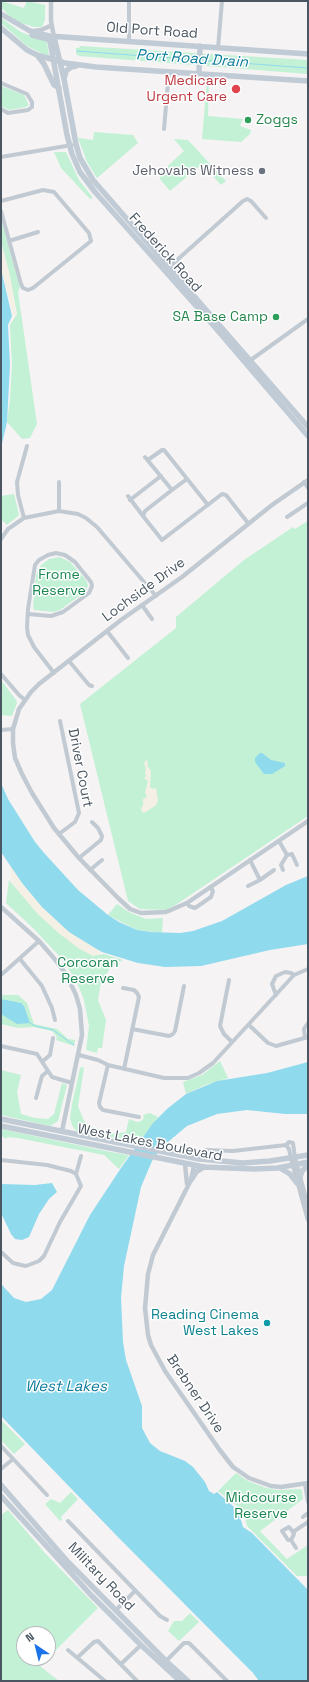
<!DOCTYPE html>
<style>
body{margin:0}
#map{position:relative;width:309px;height:1682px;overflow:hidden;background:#f5f3f3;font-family:"Space Grotesk",sans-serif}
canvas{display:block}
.frame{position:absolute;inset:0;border:2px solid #4a5661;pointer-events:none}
.north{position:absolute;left:16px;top:1626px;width:40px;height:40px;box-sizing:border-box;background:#fff;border:1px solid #b7bbc0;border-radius:50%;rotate:325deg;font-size:11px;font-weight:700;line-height:16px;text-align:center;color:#4a5661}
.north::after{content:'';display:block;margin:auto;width:14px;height:18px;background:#1a73e8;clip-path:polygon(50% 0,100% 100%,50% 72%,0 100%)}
</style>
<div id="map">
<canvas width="309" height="1682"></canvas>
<div class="frame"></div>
<div class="north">N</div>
</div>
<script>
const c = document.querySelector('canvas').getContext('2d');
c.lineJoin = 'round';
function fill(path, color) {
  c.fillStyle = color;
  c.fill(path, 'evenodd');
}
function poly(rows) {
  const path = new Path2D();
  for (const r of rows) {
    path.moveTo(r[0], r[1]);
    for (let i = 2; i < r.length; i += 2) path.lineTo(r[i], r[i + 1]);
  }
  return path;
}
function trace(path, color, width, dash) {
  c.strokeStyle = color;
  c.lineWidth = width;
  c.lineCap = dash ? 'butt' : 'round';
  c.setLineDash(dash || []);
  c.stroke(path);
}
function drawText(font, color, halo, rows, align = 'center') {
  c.font = font + ' "Space Grotesk",sans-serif';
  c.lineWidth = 3;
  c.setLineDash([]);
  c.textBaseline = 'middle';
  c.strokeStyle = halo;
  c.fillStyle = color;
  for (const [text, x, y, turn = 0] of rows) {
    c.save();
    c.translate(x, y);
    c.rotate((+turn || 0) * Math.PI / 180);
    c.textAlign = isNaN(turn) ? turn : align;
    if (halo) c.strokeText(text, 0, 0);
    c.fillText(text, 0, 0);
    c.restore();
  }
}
const green = poly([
 [1,1,24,8,27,1,45,5,45,20,42,27,34,27,18,22,8,15,1,7],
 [1,18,21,32,47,42,49,57,27,46,1,23],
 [80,46,308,60,308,74,79,56,76,54,76,48,79,48],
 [207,80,209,80,208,116,243,119,240,126,251,130,250,134,241,142,202,139],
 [1,86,24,95,29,105,26,107,9,110,1,106],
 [94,132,133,135,138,143,97,178,87,162,78,138,93,140],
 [174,139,188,140,226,181,221,185,202,164,170,191,160,179,160,173,184,151],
 [54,152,66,152,79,180,93,198,90,199,61,168],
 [1,219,20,287,18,292,37,424,30,438,22,439,7,422,10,399,12,364,10,325,17,314,10,276,1,242],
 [14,494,19,515,7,525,1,519,1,496],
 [308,521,308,816,177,904,166,910,140,909,128,901,80,704,176,628,176,617,244,560,293,527,295,529],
 [60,557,70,562,86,580,88,585,86,591,60,610,53,612,34,610,33,606,36,575,41,565,49,559],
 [1,680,16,700,17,703,12,716,1,715],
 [9,880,38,914,60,934,93,956,104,954,123,960,111,967,101,982,98,1000,106,1020,102,1048,98,1048,97,1053,86,1050,89,1026,84,1000,76,980,60,957,34,929,6,903],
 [117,904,129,912,146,919,163,918,162,933,137,930,108,915],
 [1,993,3,995,18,995,27,1003,34,1024,57,1029,68,1039,75,1040,74,1046,56,1040,57,1037,52,1031,34,1027,18,1028,1,1024],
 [220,1061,228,1078,205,1085,186,1094,183,1082,202,1075],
 [82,1067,84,1068,78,1106,84,1121,90,1126,112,1134,126,1132,129,1119,137,1122,141,1121,144,1118,143,1115,150,1113,158,1117,139,1142,76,1131,72,1125,70,1118,72,1104,77,1082,80,1068],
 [1,1070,21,1075,17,1092,21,1114,35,1118,48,1119,54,1114,62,1083,67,1085,58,1121,50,1126,1,1115],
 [1,1129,111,1152,129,1155,119,1169,104,1155,18,1138,7,1137,7,1139,1,1136],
 [1,1420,25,1444,14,1454,1,1440],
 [236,1473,248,1481,266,1488,278,1490,301,1489,302,1491,303,1499,260,1531,287,1559,308,1545,308,1576,297,1576,247,1526,244,1513,241,1509,218,1491],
 [71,1492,78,1499,61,1517,62,1520,60,1521,45,1504,51,1499,60,1503],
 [8,1510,45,1553,98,1608,48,1658,48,1634,24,1634,24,1658,48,1658,40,1666,59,1681,1,1681,1,1515],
 [190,1613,199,1622,179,1641,168,1631,174,1621,182,1621]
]);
const sand = poly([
 [1,242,10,276,16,314,14,317,1,269],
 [147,759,148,767,151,771,150,787,153,789,156,788,158,801,155,806,144,813,142,812,141,808,143,806,143,799,147,797,145,793,148,781,144,778,146,776,145,773,146,769,144,763],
 [10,865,22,883,95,948,102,952,93,956,78,948,60,934,38,914,12,883]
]);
const water = poly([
 [1,269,12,316,8,325,10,365,7,422,1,448],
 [260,753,262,753,271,760,285,763,285,766,272,774,264,774,255,762,255,758],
 [1,783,8,799,35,842,45,854,78,890,108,915,119,922,137,930,151,932,180,933,193,931,222,921,286,885,308,876,308,944,270,950,201,966,165,967,138,963,102,952,95,948,69,932,42,907,22,883,1,852],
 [1,999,21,1003,24,1006,30,1023,17,1024,1,1014],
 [308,1062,308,1114,285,1114,247,1110,217,1114,187,1126,162,1147,152,1161,141,1187,124,1266,121,1298,123,1342,126,1360,142,1406,142,1428,150,1443,160,1451,185,1461,193,1467,205,1482,209,1491,214,1494,217,1492,234,1507,233,1509,239,1513,243,1527,252,1533,308,1590,308,1681,259,1681,253,1673,116,1535,1,1416,1,1284,14,1298,26,1302,41,1299,52,1290,90,1215,121,1168,153,1123,167,1109,186,1094,217,1081,267,1073],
 [52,1183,57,1192,49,1199,39,1214,29,1237,22,1240,15,1239,11,1234,1,1213,1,1184,35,1185]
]);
const stream = poly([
 [77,51,198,60],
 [201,60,308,68],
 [30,1023,35,1026,53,1030,74,1045]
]);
const minor = poly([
 [129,41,129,1],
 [218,48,222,1],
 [1,83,27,94,32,102,32,107,28,110,8,113,1,109],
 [164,129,169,71],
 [1,157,72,145],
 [1,201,43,190,54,192,89,233,91,241,33,288,28,290,23,288,21,284,1,211],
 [9,241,38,232],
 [167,269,243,201,247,199,251,201,266,218],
 [248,362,308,319],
 [145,457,172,490,145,511,143,516,162,540,222,494,226,495,248,523],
 [148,460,162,450,164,450,208,505],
 [59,482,59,511],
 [304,482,308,488],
 [172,490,187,479],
 [128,496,143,516],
 [130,500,161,476],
 [287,517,308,503],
 [24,518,18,495,17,482,27,446],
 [1,539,8,529,24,518,59,511,78,514,86,518,97,527,156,596],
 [142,605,152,619],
 [28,614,51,616,63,612,89,593,92,586,91,582,75,562,65,555,56,553,48,555,39,560,35,565,28,609,27,627,28,635,34,647,54,673],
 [107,631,128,658],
 [69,661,89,685,92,686],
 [1,674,19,695,25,700],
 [1,730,13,729],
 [59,834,75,822,79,813,60,721],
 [279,841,287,855],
 [287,855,292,854,297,865],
 [79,858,101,840,102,836,98,828,92,822],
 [250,860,260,880],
 [90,870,102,860],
 [283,870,281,865,287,855],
 [248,886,260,880,274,870],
 [187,903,189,906,195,908,211,897,213,891,210,887],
 [20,959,42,986,52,1008,55,1020],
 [1,975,39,941],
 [229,980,220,1026,224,1034,232,1042],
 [123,988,134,990,137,993,139,997,124,1069],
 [276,995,272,984,276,976,285,972,291,973,294,975],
 [249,1025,268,1043,276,1046,308,1037],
 [132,1029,169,1036,173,1034,175,1031,184,986],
 [305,1038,304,1029,308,1023],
 [1,1046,37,1054,52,1077,72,1083],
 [79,1055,98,1060,108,1065,164,1078,188,1078,199,1073,213,1063,294,975,308,969],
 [43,1061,50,1055,53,1038],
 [108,1065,99,1103,100,1107,103,1110,139,1117],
 [36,1098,42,1076,48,1071],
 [286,1145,289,1142,293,1143,295,1158],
 [286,1145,289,1149,291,1158],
 [206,1150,233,1151,286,1145],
 [1,1160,47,1165,71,1171,76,1174,81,1186,60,1222,44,1256,39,1261,26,1266,21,1265,13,1263,1,1252],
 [76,1174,81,1156],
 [1,1446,47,1495],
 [1,1469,13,1459],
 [305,1484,308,1502],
 [303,1517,308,1513],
 [68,1521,160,1616,167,1620],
 [293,1532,289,1527,282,1531,288,1540,291,1540,294,1534,293,1532,308,1522],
 [291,1540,296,1548],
 [116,1610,135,1591],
 [68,1650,105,1681],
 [78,1657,94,1642,98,1641,137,1681],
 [166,1661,184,1643,189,1643,227,1681],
 [121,1664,141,1645]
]);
const tertiary = poly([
 [51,1,51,21,54,37],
 [34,31,41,30,50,26],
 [308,480,272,505,182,577,121,620,39,684,31,692,19,709,13,729,13,743,15,758,22,774,32,793,54,828,79,858,118,898,130,909,141,913,166,912,187,903,308,821],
 [1,907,39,941,53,957,66,974,76,995,80,1009,82,1035,62,1131],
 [291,1158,308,1220],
 [295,1158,308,1207],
 [185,1164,187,1184],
 [194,1166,191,1180,153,1255,148,1274,145,1308,148,1335,151,1345,165,1371,219,1449,233,1467,249,1478,271,1486,281,1487,308,1483]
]);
const secondary = poly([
 [1,14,30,31,49,36,308,54],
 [1,28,27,50,37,55,65,63,96,67,308,81],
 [32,35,51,40],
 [49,36,67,135,72,154,80,172,95,192,213,325,308,436],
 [54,37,64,79,76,144,80,158,93,180,308,427],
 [37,55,44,64,54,85,59,88],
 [199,73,200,46],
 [64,79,66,71,71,67,76,66],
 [1,1119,199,1159,243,1163,270,1161,308,1155],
 [1,1126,204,1167,254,1169,278,1168,308,1162],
 [280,1168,290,1174,297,1183],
 [300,1177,302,1171,308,1165],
 [191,1180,196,1172,204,1167],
 [1,1485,68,1562,166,1661,188,1681],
 [1,1496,91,1595,141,1645,180,1681]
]);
const markers = [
 [236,89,5,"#e0444e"],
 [248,120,4,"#2e9e5b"],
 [262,171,4,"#6b7280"],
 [276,317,4,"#2e9e5b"],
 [267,1323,4,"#0f9aa8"]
];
const streetNames = [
 ["Old Port Road",152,31,4],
 ["Frederick Road",165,253,48],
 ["Lochside Drive",144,590,-36],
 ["Driver Court",80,768,79],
 ["West Lakes Boulevard",150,1143,11],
 ["Brebner Drive",195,1394,56],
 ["Military Road",101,1577,46]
];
const healthNames = [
 ["Medicare",227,81],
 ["Urgent Care",227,97]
];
const leisureNames = [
 ["Zoggs",256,120],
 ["SA Base Camp",268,317,"right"]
];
const worshipNames = [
 ["Jehovahs Witness",254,171]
];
const parkNames = [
 ["Frome",59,575],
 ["Reserve",59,591],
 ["Corcoran",88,963],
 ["Reserve",88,979],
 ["Midcourse",261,1498],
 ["Reserve",261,1514]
];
const cultureNames = [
 ["Reading Cinema",259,1315],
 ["West Lakes",259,1331]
];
const waterNames = [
 ["Port Road Drain",192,59,4],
 ["West Lakes",66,1387]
];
fill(green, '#c3f1d5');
fill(sand, '#f5f0e5');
fill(water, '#90daee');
trace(stream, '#90daee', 1);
trace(minor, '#c1cad2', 4);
trace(tertiary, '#c1cad2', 4.5);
trace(secondary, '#c1cbd6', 5.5);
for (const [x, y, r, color] of markers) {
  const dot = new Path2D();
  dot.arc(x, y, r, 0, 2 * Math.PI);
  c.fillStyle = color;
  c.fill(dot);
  trace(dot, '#fff', 1.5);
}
drawText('14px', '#4a5661', '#fff', streetNames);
drawText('14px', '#be3a42', '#fff', healthNames, 'right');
drawText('14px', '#27864d', '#fff', leisureNames, 'left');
drawText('14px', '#5b616d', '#fff', worshipNames, 'right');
drawText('14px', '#17864f', '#fff', parkNames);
drawText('14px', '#0d838f', '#fff', cultureNames, 'right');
drawText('italic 15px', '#0c7c9b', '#fff', waterNames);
</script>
